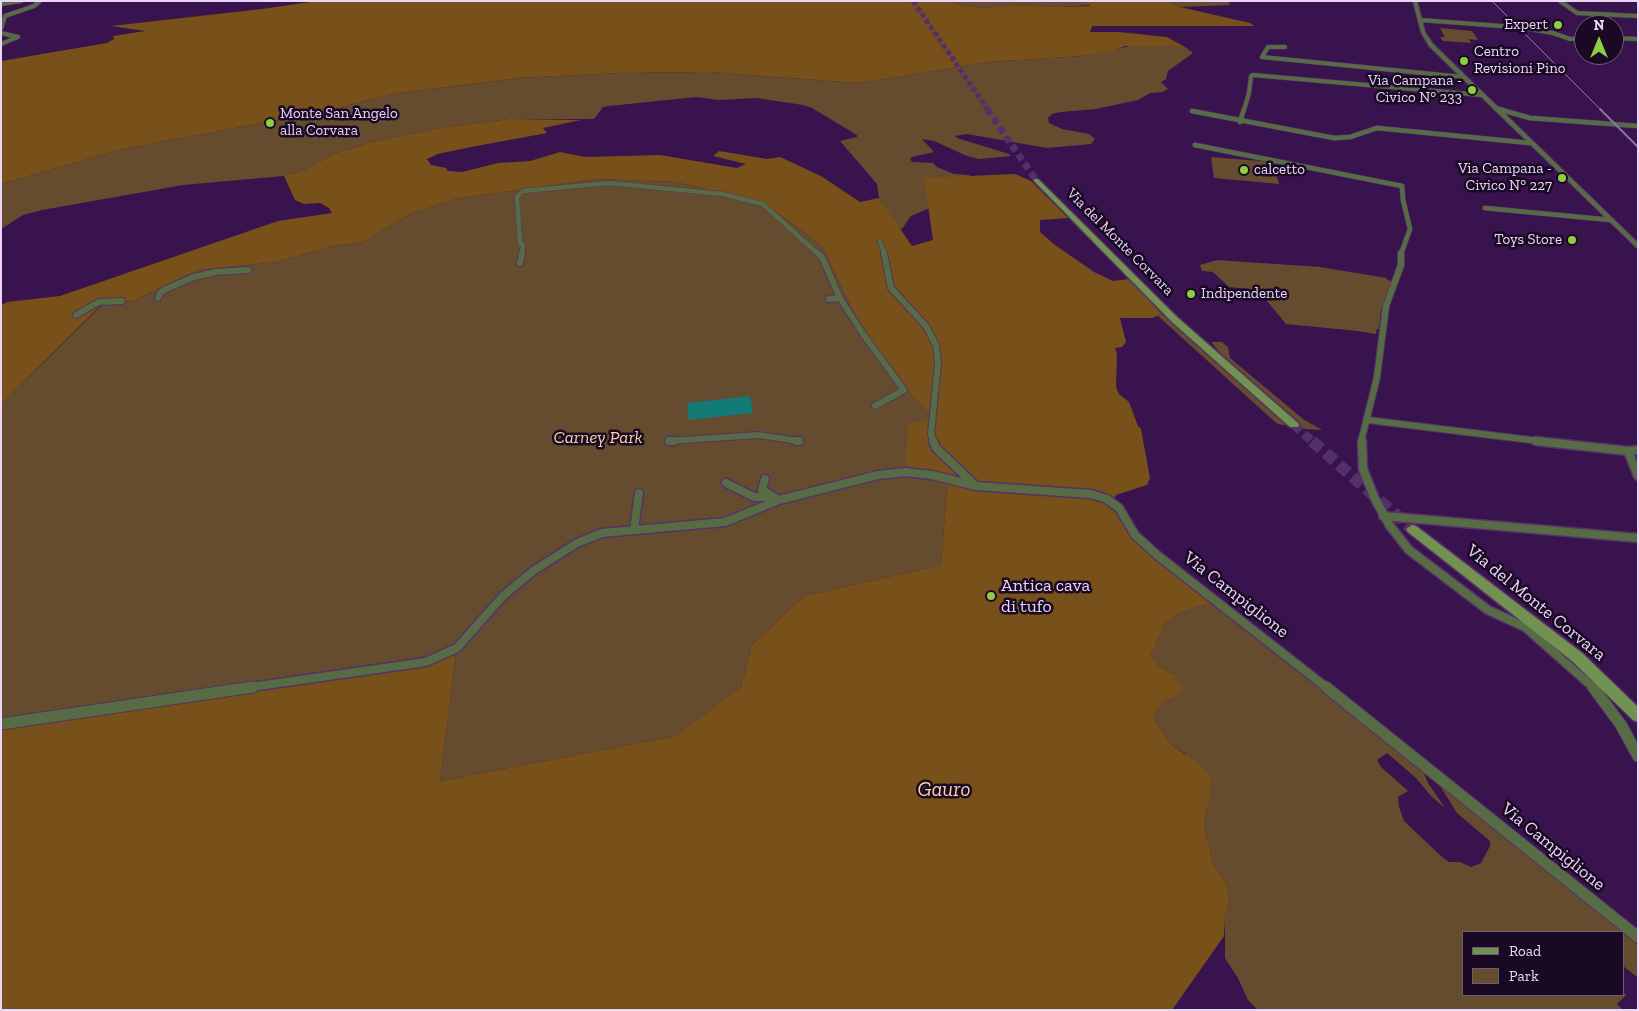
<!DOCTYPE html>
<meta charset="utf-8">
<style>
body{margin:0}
#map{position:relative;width:1639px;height:1011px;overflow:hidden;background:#39134e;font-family:"Zilla Slab",serif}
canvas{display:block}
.frame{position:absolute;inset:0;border:2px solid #ead6f9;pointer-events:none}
.legend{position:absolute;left:1462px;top:931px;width:162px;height:65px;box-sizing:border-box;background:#190922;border:1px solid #6d5b78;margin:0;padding:6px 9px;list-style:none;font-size:15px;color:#ead6f9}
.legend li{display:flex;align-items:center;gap:10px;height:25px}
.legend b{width:25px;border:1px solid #6d5b78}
.north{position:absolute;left:1574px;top:15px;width:50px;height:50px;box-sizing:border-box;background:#190922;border:1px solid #6d5b78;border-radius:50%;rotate:0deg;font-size:14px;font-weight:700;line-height:20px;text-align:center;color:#ead6f9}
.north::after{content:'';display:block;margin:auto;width:18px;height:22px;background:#8dce44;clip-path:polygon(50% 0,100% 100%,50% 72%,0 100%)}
</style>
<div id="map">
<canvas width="1639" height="1011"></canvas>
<div class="frame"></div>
<ul class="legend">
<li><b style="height:6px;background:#719251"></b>Road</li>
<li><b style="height:14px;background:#654c2e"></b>Park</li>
</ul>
<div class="north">N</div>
</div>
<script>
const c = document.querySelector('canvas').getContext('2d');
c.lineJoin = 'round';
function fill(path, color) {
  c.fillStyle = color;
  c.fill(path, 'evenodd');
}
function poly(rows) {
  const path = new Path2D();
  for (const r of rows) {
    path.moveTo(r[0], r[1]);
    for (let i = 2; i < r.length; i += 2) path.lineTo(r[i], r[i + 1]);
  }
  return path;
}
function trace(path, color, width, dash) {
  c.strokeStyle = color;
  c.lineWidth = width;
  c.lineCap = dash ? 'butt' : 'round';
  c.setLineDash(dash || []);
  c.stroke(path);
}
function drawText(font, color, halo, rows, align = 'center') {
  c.font = font + ' "Zilla Slab",serif';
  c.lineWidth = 5;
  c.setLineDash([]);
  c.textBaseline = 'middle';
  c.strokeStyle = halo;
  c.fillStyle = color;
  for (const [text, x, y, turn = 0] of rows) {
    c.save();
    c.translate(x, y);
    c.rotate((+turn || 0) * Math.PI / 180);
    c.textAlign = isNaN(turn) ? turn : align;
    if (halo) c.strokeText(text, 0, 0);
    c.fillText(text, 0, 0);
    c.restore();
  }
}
const green = poly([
 [950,1,1086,1,1091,5,1059,7,1012,5,985,8,960,5],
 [1168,1,1229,1,1230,5,1180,7],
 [1440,28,1472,31,1478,40,1469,39,1471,43,1443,41,1440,37,1445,37],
 [1135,45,1185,47,1193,53,1168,71,1166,79,1161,82,1168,89,1162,92,1150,93,1138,100,1096,109,1061,112,1052,114,1048,118,1049,123,1062,129,1089,134,1095,139,1091,144,1047,148,967,134,955,136,957,138,1009,154,1011,156,979,159,967,156,934,141,922,139,934,152,912,157,910,159,912,162,933,163,937,167,954,174,969,175,976,180,932,207,911,216,902,229,898,228,879,198,877,184,840,141,857,137,857,135,812,108,803,105,756,98,719,100,696,97,609,106,603,107,594,119,510,119,445,127,375,141,336,153,302,171,284,176,183,185,42,210,23,215,1,229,1,184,123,149,316,113,398,93,519,78,620,73,708,72,859,83,989,62,1081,56],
 [1211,157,1273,162,1279,184,1214,178],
 [597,179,676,182,765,204,822,246,861,328,906,389,932,418,932,475,947,486,941,565,804,596,752,645,741,687,675,736,440,781,456,652,1,720,1,405,104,303,133,301,198,270,277,262,330,247,363,242,410,214,455,199],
 [1217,260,1320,267,1387,278,1387,280,1392,281,1381,310,1379,329,1377,329,1376,334,1358,331,1286,324,1258,290,1229,287,1213,272,1202,271,1200,265],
 [1162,314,1289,426,1300,423,1222,355,1211,342,1222,342,1228,347,1230,358,1303,419,1322,430,1306,429,1278,424,1275,422,1158,316],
 [1218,604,1422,769,1428,783,1445,808,1431,796,1416,778,1387,753,1377,760,1381,767,1408,791,1398,797,1399,807,1404,821,1441,856,1449,862,1460,862,1471,867,1481,863,1490,846,1490,841,1457,813,1437,781,1492,824,1638,945,1637,977,1623,966,1623,932,1463,932,1463,995,1623,995,1623,992,1626,995,1617,1004,1623,1010,1258,1010,1248,1000,1238,978,1225,958,1225,917,1230,901,1226,883,1214,867,1204,824,1207,809,1186,754,1169,743,1153,717,1162,703,1175,697,1175,675,1160,667,1151,655,1166,623,1178,614,1199,606]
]);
const forest = poly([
 [317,1,950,1,960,5,985,8,1012,5,1059,7,1090,6,1086,1,1168,1,1180,7,1250,23,1254,26,1092,26,1090,32,1119,32,1167,37,1185,47,1125,46,1112,51,1081,56,989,62,859,83,708,72,620,73,519,78,398,93,316,113,123,149,1,184,1,61,107,43,114,39,113,36,145,31,111,26,262,9],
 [510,119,581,120,543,128,547,133,466,148,438,154,427,159,431,165,446,168,448,171,462,172,498,163,530,161,560,152,585,157,660,155,737,168,746,164,713,156,719,151,767,159,780,157,821,176,860,202,879,198,912,246,933,240,924,178,1015,174,1031,181,1068,218,1040,220,1040,232,1055,245,1094,272,1113,281,1129,279,1162,314,1152,318,1120,318,1126,342,1122,347,1115,348,1117,354,1116,387,1119,394,1129,402,1138,426,1141,429,1150,478,1147,485,1116,495,1110,506,1136,538,1218,604,1199,606,1178,614,1166,623,1151,655,1160,667,1175,675,1183,687,1175,697,1162,703,1153,717,1169,743,1201,765,1212,780,1204,824,1214,867,1226,883,1230,901,1225,917,1224,936,1172,1010,1,1010,1,720,456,652,440,781,675,736,741,687,752,645,804,596,941,565,947,486,932,475,905,472,908,424,932,418,906,389,861,328,822,246,765,204,676,182,597,179,455,199,410,214,363,242,330,247,277,262,198,270,133,301,103,303,1,405,1,305,7,302,60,296,278,221,332,213,329,208,320,203,304,204,295,200,284,176,302,171,336,153,375,141,445,127]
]);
const water = poly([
 [750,396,753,413,689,420,687,403]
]);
const secondaryTunnelFar3 = poly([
 [913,1,988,110]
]);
const secondaryTunnelFar2 = poly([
 [987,109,1036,180]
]);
const secondaryTunnelFar1 = poly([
 [1294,425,1313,442]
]);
const secondaryTunnel = poly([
 [1312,441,1412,529]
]);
const minorFar4 = poly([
 [1560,1,1577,13,1638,16],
 [1,4,21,1],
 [1420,20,1515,27],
 [1524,28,1553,33,1570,39,1584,38],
 [1,29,5,16,34,6,40,1],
 [1,33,18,37,1,44],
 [1614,38,1638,39],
 [1285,47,1268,47,1262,57,1463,77],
 [1495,108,1503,110],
 [1244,110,1249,93,1251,76,1253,75,1481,95]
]);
const minorFar3 = poly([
 [1498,109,1530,118,1638,126],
 [1192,111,1334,138,1350,137,1377,128,1530,143],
 [1240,122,1244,109],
 [1195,145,1402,186,1403,200,1410,229,1401,254],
 [1485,208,1611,220],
 [880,242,885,254],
 [522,254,523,245,520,243,517,197,523,191,609,183,722,194,763,204,818,254]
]);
const minorFar2 = poly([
 [817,253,822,257,840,298,863,334,904,390,875,406],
 [884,253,891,288,926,326,936,345,938,363,931,434,934,442],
 [520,263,522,253],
 [158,298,160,293,166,289,194,277,216,272,248,270],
 [829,299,840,298],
 [76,315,99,302,122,301],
 [1368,420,1547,442],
 [669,441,758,435,799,441],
 [1361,442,1377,377,1386,306,1401,265,1401,253]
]);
const minorFar1 = poly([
 [669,441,674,441],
 [797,441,799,441],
 [933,441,936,448,974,484],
 [1362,441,1363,469,1375,499,1390,526,1409,550,1488,610,1525,627,1594,688],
 [1536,441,1628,451,1638,450],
 [1628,451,1638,476],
 [765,479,762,490,779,500,878,475,905,472,932,475,976,486,1091,494,1107,499,1119,508,1135,535,1157,555,1327,688],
 [726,483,754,497,773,497],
 [1383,516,1638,538],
 [634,529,639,493],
 [244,688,426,662,457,648,503,596,533,571,577,543,602,533,725,522,779,500]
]);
const minor = poly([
 [1326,687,1638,937],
 [1593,687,1621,725,1638,756],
 [1,724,253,687]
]);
const tertiary = poly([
 [1413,1,1417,1,1425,32,1433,44,1638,243,1638,249,1429,46,1421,32,1413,1]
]);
const secondary = poly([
 [1034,179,1038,179,1178,318,1298,423,1299,425,1298,427,1290,427,1172,322,1034,181,1034,179],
 [1412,525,1416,526,1582,653,1638,707,1638,722,1633,720,1572,661,1408,532,1406,529,1412,525]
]);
const railFar1 = poly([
 [1492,1,1601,110]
]);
const rail = poly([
 [1600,109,1638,147]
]);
const markers = [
 [1558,25,5,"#8dce44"],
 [1464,61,5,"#8dce44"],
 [1472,90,5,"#8dce44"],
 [270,123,5,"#8dce44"],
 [1244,170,5,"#8dce44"],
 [1562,178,5,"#8dce44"],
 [1572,240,5,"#8dce44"],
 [1191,294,5,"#8dce44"],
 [991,596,5,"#8dce44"]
];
const farPoinames = [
 ["Expert",1548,25],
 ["Centro",1474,52,"left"],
 ["Revisioni Pino",1474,69,"left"],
 ["Via Campana -",1462,81],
 ["Civico N° 233",1462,98],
 ["Monte San Angelo",280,114,"left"],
 ["alla Corvara",280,131,"left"],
 ["Via Campana -",1552,169],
 ["Civico N° 227",1552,186],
 ["calcetto",1254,170,"left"],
 ["Toys Store",1562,240],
 ["Indipendente",1201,294,"left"]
];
const farStreetnames = [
 ["Via del Monte Corvara",1120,242,45]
];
const parkNames = [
 ["Carney Park",598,438]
];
const poiNames = [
 ["Antica cava",1001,586],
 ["di tufo",1001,607]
];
const streetNames = [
 ["Via Campiglione",1236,595,38],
 ["Via del Monte Corvara",1536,603,39],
 ["Via Campiglione",1553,847,39]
];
const nearParknames = [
 ["Gauro",944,790]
];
fill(green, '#654c2e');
fill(forest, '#77501a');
fill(water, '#147a76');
trace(secondaryTunnelFar3, '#543068', 5, [5, 2.5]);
trace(secondaryTunnelFar2, '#543068', 7, [7, 4]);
trace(secondaryTunnelFar1, '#543068', 9, [9, 4.5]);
trace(secondaryTunnel, '#543068', 12, [12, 6]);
trace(minorFar4, '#553269', 5);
trace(minorFar3, '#553269', 5.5);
trace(minorFar2, '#553269', 8);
trace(minorFar1, '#553269', 11);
trace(minor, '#553269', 13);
trace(tertiary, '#553269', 2);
trace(secondary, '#553269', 3);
trace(minorFar4, '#576c44', 4);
trace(minorFar3, '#576c44', 4.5);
trace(minorFar2, '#576c44', 6);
trace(minorFar1, '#576c44', 8);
trace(minor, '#576c44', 11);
fill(tertiary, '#576c44');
fill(secondary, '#719251');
trace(railFar1, '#9073a2', 1);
trace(rail, '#9073a2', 2);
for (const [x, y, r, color] of markers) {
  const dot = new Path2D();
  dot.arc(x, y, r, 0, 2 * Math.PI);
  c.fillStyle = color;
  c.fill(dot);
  trace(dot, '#190922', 2);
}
drawText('15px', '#ead6f9', '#190922', farPoinames, 'right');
drawText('15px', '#ead6f9', '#190922', farStreetnames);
drawText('italic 18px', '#f9d4a9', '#190922', parkNames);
drawText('18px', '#ead6f9', '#190922', poiNames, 'left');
drawText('18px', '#ead6f9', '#190922', streetNames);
drawText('italic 21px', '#f9d4a9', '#190922', nearParknames);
</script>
